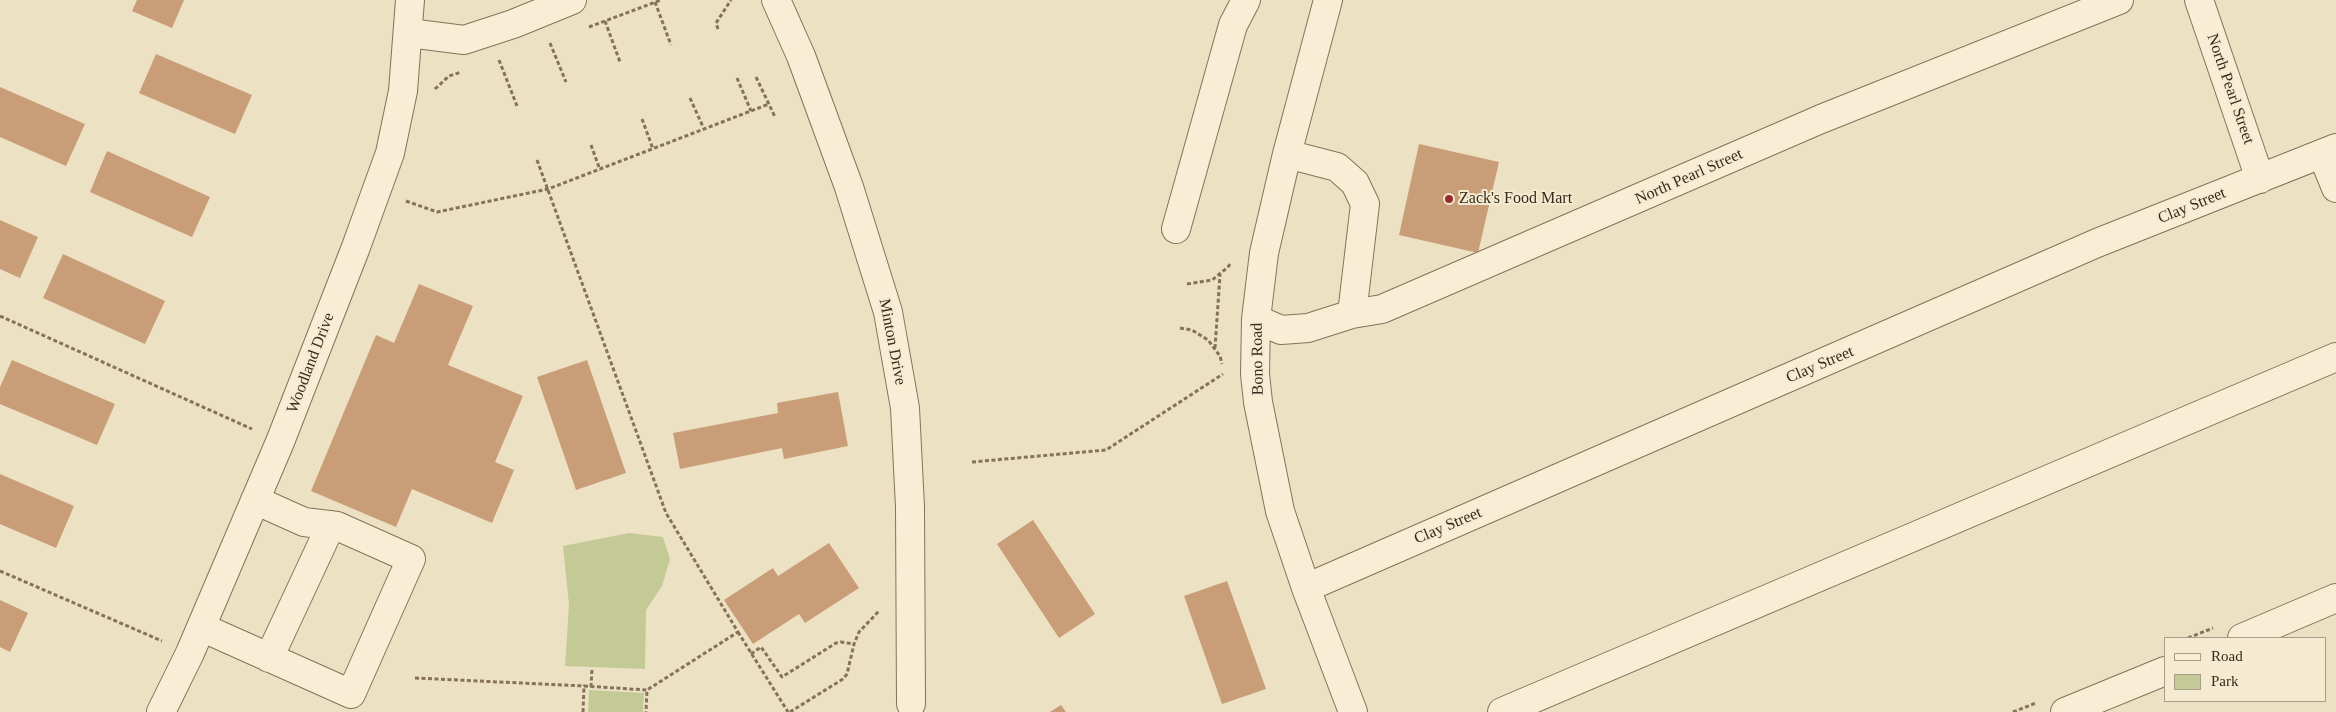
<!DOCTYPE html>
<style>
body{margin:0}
#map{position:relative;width:2336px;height:712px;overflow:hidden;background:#ece1c2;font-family:Georgia,serif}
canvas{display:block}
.legend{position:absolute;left:2164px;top:637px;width:162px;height:65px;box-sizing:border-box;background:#f4ebd1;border:1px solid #a89e89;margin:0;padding:6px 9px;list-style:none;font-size:15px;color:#362a1e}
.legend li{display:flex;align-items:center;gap:10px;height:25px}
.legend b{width:25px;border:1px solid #a89e89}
</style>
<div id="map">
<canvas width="2336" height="712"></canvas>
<ul class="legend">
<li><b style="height:6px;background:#f8eed5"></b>Road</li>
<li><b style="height:14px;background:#c3ca96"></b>Park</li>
</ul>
</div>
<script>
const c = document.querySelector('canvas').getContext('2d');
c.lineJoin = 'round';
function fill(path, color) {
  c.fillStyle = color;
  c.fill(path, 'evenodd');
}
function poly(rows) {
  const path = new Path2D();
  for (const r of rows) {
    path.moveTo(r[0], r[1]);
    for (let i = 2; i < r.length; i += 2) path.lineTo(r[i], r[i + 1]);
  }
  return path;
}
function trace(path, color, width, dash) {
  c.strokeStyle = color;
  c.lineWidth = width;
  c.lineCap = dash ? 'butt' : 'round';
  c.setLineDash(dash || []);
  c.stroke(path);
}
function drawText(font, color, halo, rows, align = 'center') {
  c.font = font + ' Georgia,serif';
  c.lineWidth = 4;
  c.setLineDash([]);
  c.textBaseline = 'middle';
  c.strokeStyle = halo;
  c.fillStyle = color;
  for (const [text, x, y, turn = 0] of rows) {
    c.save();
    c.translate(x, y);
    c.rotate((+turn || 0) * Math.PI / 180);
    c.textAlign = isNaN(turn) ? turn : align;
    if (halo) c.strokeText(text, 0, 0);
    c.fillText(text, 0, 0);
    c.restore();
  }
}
const green = poly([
 [629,533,663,537,670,559,662,586,646,610,645,669,565,666,569,605,563,546],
 [589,690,644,693,643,712,588,712]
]);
const building = poly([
 [137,0,184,0,172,28,132,11],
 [156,54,252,95,235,134,139,93],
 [0,87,85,124,66,166,0,137],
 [1419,144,1499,162,1478,253,1399,235],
 [107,151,210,197,192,237,90,192],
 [0,220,38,237,20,278,0,269],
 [63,254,165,301,145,344,43,298],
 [419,284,473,306,448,365,523,396,495,462,514,470,492,523,412,489,396,527,311,491,376,335,394,343],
 [12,360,115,404,97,445,0,404,0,387],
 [587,360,626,473,576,490,537,377],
 [838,392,848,446,784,459,782,448,680,469,673,433,778,413,777,403],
 [0,474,74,506,56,548,0,524],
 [1033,520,1095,614,1059,638,997,544],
 [829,543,859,588,805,623,799,614,753,644,724,600,773,568,778,576],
 [1227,581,1266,689,1222,704,1184,596],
 [0,600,28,613,10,652,0,647],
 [1061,705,1066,712,1050,712]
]);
const path = poly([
 [655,2,671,45],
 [605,21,620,62],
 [589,27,661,0],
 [718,29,716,23,731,0],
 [550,43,566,82],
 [499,60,517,106],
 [756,77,775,117],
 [737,78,751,111],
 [435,89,449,76,461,72],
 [690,98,704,129],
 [642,119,653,149],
 [591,145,600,170],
 [537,160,666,513,738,632,647,690],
 [406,201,437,212,548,189,769,104],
 [1187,284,1212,280,1227,268,1231,263],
 [0,316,252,429],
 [1180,328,1192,330,1208,340,1220,356,1222,364],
 [1215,348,1220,275],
 [972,462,1106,450,1223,374],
 [0,571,162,641],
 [738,632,788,712],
 [2188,638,2213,628],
 [751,654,761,647,782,677,836,643,841,642,854,644],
 [415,678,584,686],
 [591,687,592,669],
 [583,712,584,686,647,690,646,712],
 [790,712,843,679,847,674,854,644,859,632,879,611],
 [2013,712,2036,703]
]);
const minor = poly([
 [776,0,801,56,849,187,888,312,905,408,910,507,911,704],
 [1328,0,1287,154,1264,253,1256,319,1255,374,1258,402,1280,511,1306,588,1353,712],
 [2199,0,2260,179],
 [409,33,464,40,513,24,572,0],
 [1287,154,1337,167,1355,183,1365,204,1352,314],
 [2322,154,2336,188],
 [1176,229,1233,25,1246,0],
 [1256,319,1281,330,1308,328,1352,314,1382,309,1821,119,2119,0],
 [1306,588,2097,243,2336,148],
 [201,627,351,694,411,559,337,526,304,522,255,500],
 [2242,638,2336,598],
 [269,658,331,525],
 [161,712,190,653,280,442,356,247,390,153,403,91,410,0],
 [1502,712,2336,357],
 [2065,712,2165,671]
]);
const markers = [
 [1449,199,5,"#932e2c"]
];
const streetNames = [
 ["North Pearl Street",2230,89,71],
 ["North Pearl Street",1689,177,-24],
 ["Clay Street",2192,206,-22],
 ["Minton Drive",892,342,79],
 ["Bono Road",1258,359,-91],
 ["Woodland Drive",311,363,-69],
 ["Clay Street",1820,365,-23],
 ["Clay Street",1448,526,-23]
];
const poiNames = [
 ["Zack's Food Mart",1459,199]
];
fill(green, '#c3ca96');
fill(building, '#ca9d79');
trace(minor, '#86725a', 30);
trace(path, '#86725a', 3, [4, 2.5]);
trace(minor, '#f8eed5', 28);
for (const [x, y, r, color] of markers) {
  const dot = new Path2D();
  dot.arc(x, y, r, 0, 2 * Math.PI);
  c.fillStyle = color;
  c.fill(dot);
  trace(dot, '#f4ebd1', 2);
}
drawText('16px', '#362a1e', '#f4ebd1', streetNames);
drawText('16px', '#362a1e', '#f4ebd1', poiNames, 'left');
</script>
